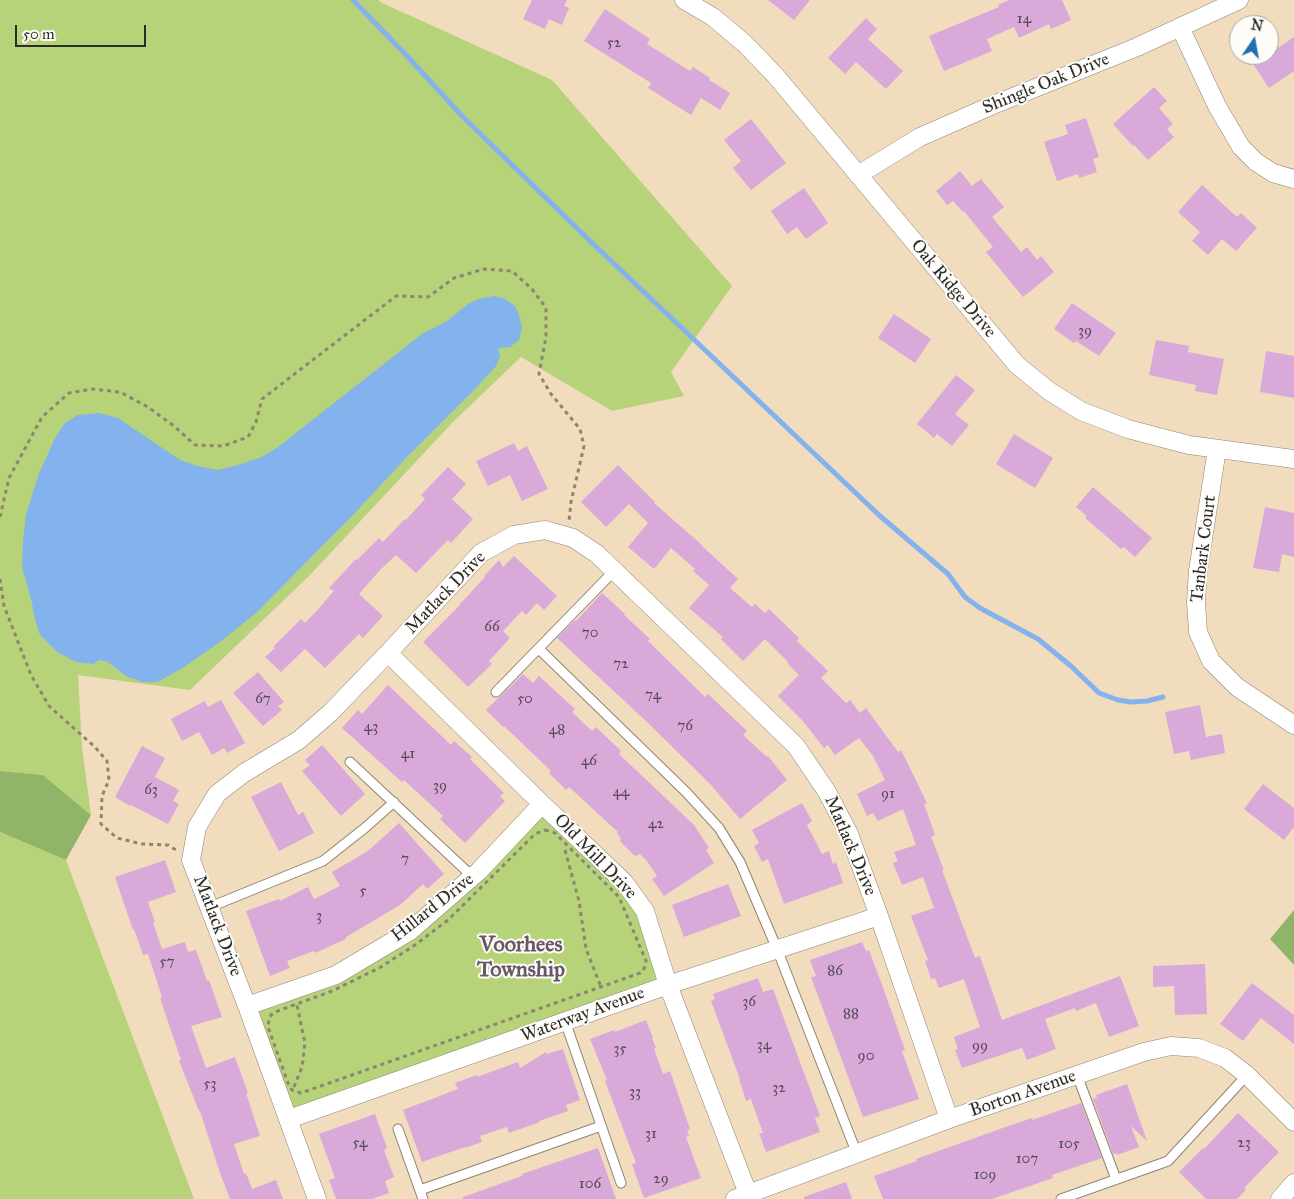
<!DOCTYPE html>
<style>
body{margin:0}
#map{position:relative;width:1294px;height:1199px;overflow:hidden;background:#f2dcbe;font-family:"IM FELL Great Primer",serif}
canvas{display:block}
.north{position:absolute;left:1229px;top:15px;width:50px;height:50px;box-sizing:border-box;background:#fdfcf7;border:1px solid #a9a8a5;border-radius:50%;rotate:12deg;font-size:14px;font-weight:700;line-height:20px;text-align:center;color:#2b2b2b}
.north::after{content:'';display:block;margin:auto;width:18px;height:22px;background:#1f6fb2;clip-path:polygon(50% 0,100% 100%,50% 72%,0 100%)}
.scale{position:absolute;left:15px;top:25px;width:131px;height:22px;box-sizing:border-box;border:2px solid #2b2b2b;border-top:0;padding-left:6px;font-size:15px;line-height:18px;white-space:nowrap;color:#2b2b2b;-webkit-text-stroke:4px #fdfcf7;paint-order:stroke}
</style>
<div id="map">
<canvas width="1294" height="1199"></canvas>
<div class="north">N</div>
<div class="scale">50 m</div>
</div>
<script>
const c = document.querySelector('canvas').getContext('2d');
c.lineJoin = 'round';
function fill(path, color) {
  c.fillStyle = color;
  c.fill(path, 'evenodd');
}
function poly(rows) {
  const path = new Path2D();
  for (const r of rows) {
    path.moveTo(r[0], r[1]);
    for (let i = 2; i < r.length; i += 2) path.lineTo(r[i], r[i + 1]);
  }
  return path;
}
function trace(path, color, width, dash) {
  c.strokeStyle = color;
  c.lineWidth = width;
  c.lineCap = dash ? 'butt' : 'round';
  c.setLineDash(dash || []);
  c.stroke(path);
}
function drawText(font, color, halo, rows, align = 'center') {
  c.font = font + ' "IM FELL Great Primer",serif';
  c.lineWidth = 4;
  c.setLineDash([]);
  c.textBaseline = 'middle';
  c.strokeStyle = halo;
  c.fillStyle = color;
  for (const [text, x, y, turn = 0] of rows) {
    c.save();
    c.translate(x, y);
    c.rotate((+turn || 0) * Math.PI / 180);
    c.textAlign = isNaN(turn) ? turn : align;
    if (halo) c.strokeText(text, 0, 0);
    c.fillText(text, 0, 0);
    c.restore();
  }
}
const green = poly([
 [0,0,379,0,380,2,552,80,732,286,671,372,684,396,612,411,521,357,453,422,309,576,190,690,78,675,82,747,91,815,43,775,0,771],
 [542,804,624,882,668,985,289,1119,247,1006,336,975,410,931],
 [0,832,66,860,194,1199,0,1199]
]);
const forest = poly([
 [0,771,43,775,91,815,66,860,0,832],
 [1294,910,1294,965,1270,939]
]);
const water = poly([
 [494,296,505,299,515,306,519,315,522,328,519,340,510,347,498,348,500,356,496,366,477,387,405,459,350,518,256,613,220,642,181,669,157,682,142,682,126,676,108,662,100,660,93,664,76,662,57,652,40,635,34,616,32,603,22,567,23,540,26,515,38,476,55,438,65,423,78,415,99,413,118,418,180,460,198,466,218,470,238,465,262,457,278,447,422,334,447,321,468,304,479,299]
]);
const stream = poly([
 [353,0,407,56,463,117,588,239,880,516,948,574,965,597,980,608,1038,639,1072,667,1099,693,1118,700,1131,702,1147,701,1163,697]
]);
const building = poly([
 [532,0,567,0,564,6,569,8,562,25,549,19,545,29,523,19],
 [768,0,810,0,794,20],
 [1009,0,1062,0,1071,20,1051,29,1049,24,1019,38,1014,27,987,39,992,51,944,71,929,36,999,7,998,5],
 [605,9,650,39,647,44,690,71,693,67,710,78,709,80,730,93,720,110,701,98,691,115,648,88,651,83,584,41],
 [866,18,877,29,868,39,903,71,886,89,856,62,845,74,828,58],
 [1294,37,1294,71,1269,88,1253,64,1267,55,1269,55,1269,54],
 [1154,87,1167,101,1159,108,1173,124,1167,129,1174,137,1148,160,1134,145,1133,146,1113,124],
 [1086,118,1099,157,1093,159,1097,172,1079,178,1078,174,1057,181,1044,142,1068,134,1065,125],
 [751,119,786,163,751,190,733,168,741,161,724,140],
 [960,171,972,186,981,179,1004,207,992,217,1021,252,1027,247,1037,260,1041,256,1054,272,1023,297,986,252,993,247,964,211,963,212,953,201,947,205,936,191],
 [1202,185,1237,217,1241,213,1257,228,1236,251,1222,239,1208,255,1192,241,1200,232,1178,212],
 [804,188,828,223,806,239,797,227,787,234,771,211],
 [1072,303,1116,333,1099,356,1076,341,1074,343,1054,329],
 [894,314,931,339,915,363,878,338],
 [1156,340,1189,346,1188,352,1224,359,1217,395,1195,391,1196,385,1149,375],
 [1266,351,1294,356,1294,398,1260,392],
 [956,375,975,390,955,414,969,425,952,446,937,434,934,438,917,424],
 [1014,434,1053,458,1035,488,996,464],
 [514,443,518,451,527,446,548,489,522,501,510,475,488,486,476,461],
 [618,465,655,502,654,503,703,546,702,546,738,579,730,588,752,607,755,604,765,613,769,609,799,638,797,641,828,671,821,678,846,703,850,700,860,713,866,708,898,752,901,750,927,803,924,804,935,835,931,837,944,870,942,870,975,958,980,956,1002,1020,1120,976,1139,1026,1109,1037,1096,1003,1076,1011,1075,1008,1045,1019,1056,1049,1027,1060,1022,1048,962,1068,955,1050,958,1049,954,1037,980,1027,964,979,939,988,935,978,931,979,925,961,928,960,911,916,934,908,923,877,902,885,893,863,898,861,894,852,916,845,903,809,878,821,873,813,867,816,857,794,885,780,873,756,859,738,835,755,828,745,824,748,802,720,778,696,799,675,787,663,788,662,765,639,743,661,721,639,723,637,689,608,709,585,693,571,695,569,671,548,654,569,628,547,648,523,629,504,606,527,581,502],
 [448,467,466,484,452,499,473,519,451,543,448,540,416,573,396,555,380,570,359,594,383,616,363,638,359,634,325,668,305,649,281,672,265,657,275,648,273,647,301,619,305,623,324,603,324,602,334,591,329,588,356,559,357,560,379,538,383,542,405,519,406,520,425,499,421,495],
 [1093,487,1152,538,1135,557,1124,547,1121,549,1085,518,1087,516,1076,507],
 [1265,507,1294,513,1294,557,1282,554,1279,572,1253,568],
 [514,556,557,596,544,610,537,603,526,615,522,611,503,631,510,638,489,661,492,664,468,687,423,642,460,605,460,604,485,577,484,576,499,560,503,567],
 [602,593,625,614,624,615,650,639,648,641,705,697,708,694,747,731,743,735,767,757,768,756,787,780,740,819,711,785,697,771,648,723,557,638,575,620,576,621],
 [258,672,284,702,278,706,282,710,263,726,233,693],
 [523,674,533,683,539,676,575,709,572,712,592,731,596,727,621,751,619,754,694,825,709,848,706,850,714,863,664,896,652,879,657,876,647,861,640,854,635,856,620,841,621,838,617,833,618,832,569,787,566,790,549,773,551,771,504,726,503,727,486,710],
 [388,685,451,745,454,741,472,757,470,759,504,793,500,796,505,801,465,843,440,819,443,816,404,780,402,782,342,728,358,710,362,714],
 [221,700,245,743,227,753,224,748,212,755,199,732,182,741,171,719,205,701,208,707],
 [1200,705,1206,737,1222,734,1225,753,1191,760,1189,751,1174,754,1165,712],
 [322,745,365,794,341,816,302,771,310,765,305,760],
 [142,746,165,758,155,777,179,790,173,801,179,804,168,824,131,805,130,806,115,797],
 [281,782,298,815,303,812,314,833,279,851,251,797],
 [1263,784,1294,808,1294,827,1284,840,1244,809],
 [802,803,812,821,807,825,822,854,829,851,833,864,836,862,843,883,784,904,768,859,762,862,754,846,759,843,752,830],
 [399,823,444,874,427,889,423,884,400,905,346,937,346,939,315,953,314,951,287,961,290,968,270,976,246,911,279,899,280,901,308,887,314,899,340,886,332,872,368,851],
 [165,860,176,892,148,902,155,922,153,922,162,949,185,942,188,952,196,950,207,981,209,980,222,1017,191,1026,206,1068,235,1057,248,1093,246,1093,260,1136,234,1144,244,1174,246,1173,252,1189,276,1180,283,1199,230,1199,220,1173,200,1111,199,1111,179,1061,181,1060,160,998,162,997,148,954,143,955,134,929,133,930,115,877],
 [728,884,741,916,684,937,672,905],
 [862,942,866,951,869,950,885,993,905,1050,902,1051,919,1099,863,1117,811,977,816,976,810,960],
 [1205,964,1207,1014,1175,1015,1174,986,1153,987,1153,966],
 [758,978,763,992,773,989,820,1116,815,1118,820,1132,766,1152,759,1133,763,1133,751,1099,746,1101,739,1079,740,1079,711,1001,715,999,713,994],
 [1252,983,1294,1015,1294,1044,1261,1018,1243,1041,1220,1024],
 [646,1020,653,1038,652,1038,656,1048,654,1049,663,1074,670,1071,690,1129,687,1130,689,1136,686,1137,701,1178,644,1198,632,1164,636,1163,605,1081,607,1080,590,1039,614,1030,615,1032],
 [563,1049,580,1100,566,1105,568,1111,539,1121,540,1122,509,1133,507,1127,480,1136,482,1142,465,1148,465,1147,422,1162,403,1110,458,1089,455,1083,477,1075,477,1077,518,1062,520,1068,546,1052,547,1054],
 [1127,1084,1147,1141,1131,1126,1139,1147,1117,1155,1117,1153,1113,1154,1093,1099,1097,1098,1096,1095],
 [1081,1103,1102,1158,1052,1175,1053,1178,992,1199,883,1199,874,1176,917,1161,916,1159,1000,1129,1032,1118,1032,1120],
 [1238,1113,1279,1152,1244,1188,1246,1190,1237,1199,1206,1199,1179,1172,1203,1148,1204,1149],
 [375,1114,387,1148,384,1150,394,1177,385,1181,389,1193,372,1199,336,1199,329,1180,335,1178,319,1134],
 [598,1148,616,1199,463,1199,463,1197,522,1176,522,1174],
 [846,1182,852,1199,804,1199,804,1197]
]);
const path = poly([
 [0,517,9,478,42,417,69,393,92,389,120,392,148,407,174,426,195,445,223,446,248,437,256,422,262,399,396,296,428,297,454,278,484,269,512,271,532,289,546,308,546,337,539,374,551,394,580,429,584,446,571,502,569,521],
 [0,579,4,606,31,675,49,706,95,747,107,761,109,780,102,796,101,824,117,838,142,844,168,845,176,850],
 [545,830,555,833,619,897,646,961,646,964,643,971,640,973,301,1093,292,1090,288,1083,268,1027,269,1018,271,1015,275,1012,332,991,381,967,415,945,448,920,535,834,545,830],
 [565,850,579,901,586,949,601,987],
 [294,1087,302,1067,305,1043,297,1005]
]);
const service = poly([
 [539,649,686,792,719,828,740,862,777,949,857,1154],
 [496,692,614,571],
 [350,762,473,877],
 [210,907,323,861,366,827,394,802],
 [565,1021,621,1183],
 [1077,1075,1116,1179],
 [398,1129,423,1199],
 [420,1190,601,1126],
 [1061,1199,1168,1161,1247,1075]
]);
const minor = poly([
 [684,0,713,17,745,44,775,75,1017,365,1049,391,1081,411,1128,429,1189,445,1294,459],
 [1180,27,1217,106,1241,147,1256,162,1273,173,1294,179],
 [858,175,920,137,993,105,1137,47,1239,0],
 [1217,449,1198,571,1196,602,1198,632,1211,661,1237,687,1294,725],
 [388,653,542,804,624,882,645,911,668,985,750,1199],
 [247,1006,336,975,410,931,479,871,542,804],
 [289,1119,668,985,879,916],
 [317,1199,247,1006,191,860,197,827,217,794,244,773,299,740,330,713,388,653,481,553,514,535,545,530,573,538,597,554,796,746,827,792,849,834,879,916,949,1119],
 [735,1199,949,1119,1144,1052,1171,1046,1199,1048,1225,1058,1247,1075,1294,1122],
 [1280,1199,1294,1183]
]);
const numberNames = [
 ["14",1024,19],
 ["52",614,43],
 ["39",1085,331],
 ["66",492,627],
 ["70",590,633],
 ["72",621,664],
 ["74",653,695],
 ["67",263,699],
 ["50",525,699],
 ["76",685,726],
 ["43",371,727],
 ["48",557,730],
 ["41",408,754],
 ["46",589,761],
 ["39",440,786],
 ["63",151,790],
 ["44",621,792],
 ["91",888,794],
 ["42",656,824],
 ["7",405,859],
 ["5",363,891],
 ["3",319,916],
 ["57",167,962],
 ["86",835,971],
 ["36",749,1002],
 ["88",851,1014],
 ["34",764,1045],
 ["99",980,1046],
 ["35",620,1049],
 ["90",866,1056],
 ["53",210,1084],
 ["32",779,1088],
 ["33",635,1092],
 ["31",651,1134],
 ["54",360,1143],
 ["23",1244,1143],
 ["105",1069,1144],
 ["107",1027,1159],
 ["109",985,1175],
 ["29",661,1179],
 ["106",590,1184]
];
const streetNames = [
 ["Shingle Oak Drive",1046,84,-22],
 ["Oak Ridge Drive",953,289,50],
 ["Tanbark Court",1204,549,-83],
 ["Matlack Drive",446,593,-46],
 ["Matlack Drive",850,846,67],
 ["Old Mill Drive",595,857,46],
 ["Hillard Drive",433,908,-38],
 ["Matlack Drive",217,926,69],
 ["Waterway Avenue",583,1015,-20],
 ["Borton Avenue",1023,1094,-19]
];
const districtNames = [
 ["Voorhees",521,946],
 ["Township",521,971]
];
fill(green, '#b6d379');
fill(forest, '#90b569');
fill(water, '#83b2ed');
trace(stream, '#83b2ed', 5);
fill(building, '#d8a9d9');
trace(service, '#8e8474', 11);
trace(minor, '#8e8474', 19);
trace(path, '#8e8474', 3, [4, 4]);
trace(service, '#fff', 9);
trace(minor, '#fff', 18);
drawText('15px', '#564a56', null, numberNames);
drawText('18px', '#2b2b2b', '#fdfcf7', streetNames);
drawText('bold 22px', '#685768', '#fdfcf7', districtNames);
</script>
